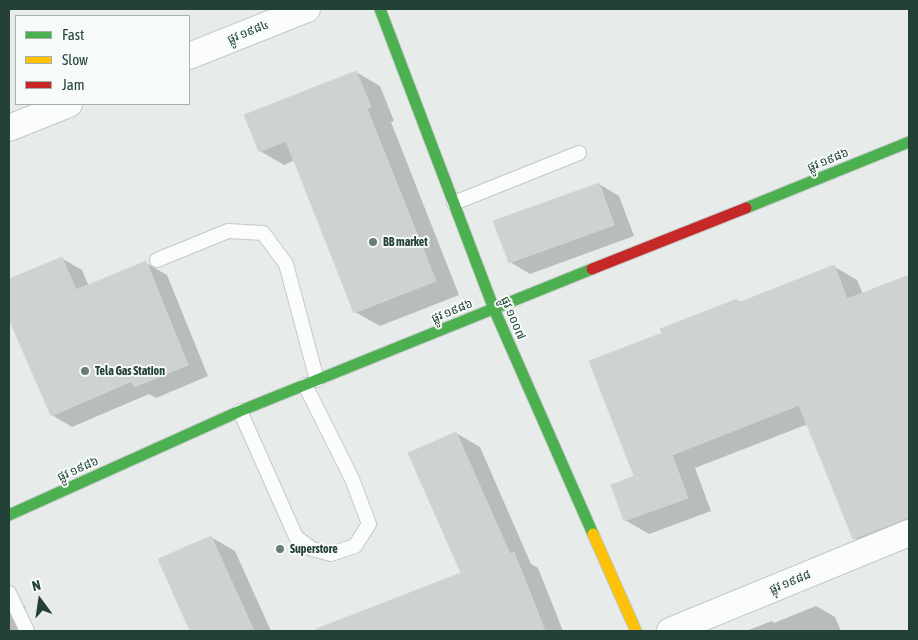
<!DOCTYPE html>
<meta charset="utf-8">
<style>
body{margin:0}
#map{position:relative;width:918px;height:640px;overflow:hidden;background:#e7ecea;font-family:"Asap Condensed",sans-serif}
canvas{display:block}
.frame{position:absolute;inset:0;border:10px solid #244139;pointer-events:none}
.legend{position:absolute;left:15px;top:15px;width:175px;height:90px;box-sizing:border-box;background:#f6fbf8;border:1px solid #a2b1ac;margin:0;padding:6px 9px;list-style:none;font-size:15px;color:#244139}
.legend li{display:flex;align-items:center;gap:10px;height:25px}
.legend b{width:25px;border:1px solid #a2b1ac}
.north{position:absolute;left:15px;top:575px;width:50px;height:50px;-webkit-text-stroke:4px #f6fbf8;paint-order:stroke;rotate:346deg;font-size:14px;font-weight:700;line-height:20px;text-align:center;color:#244139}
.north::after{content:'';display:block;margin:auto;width:18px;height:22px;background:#244139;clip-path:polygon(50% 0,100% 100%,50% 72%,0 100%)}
</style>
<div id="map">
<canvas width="918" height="640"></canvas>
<div class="frame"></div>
<ul class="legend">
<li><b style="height:6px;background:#4caf50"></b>Fast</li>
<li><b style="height:6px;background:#ffc107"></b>Slow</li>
<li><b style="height:6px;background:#c62828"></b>Jam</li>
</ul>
<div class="north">N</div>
</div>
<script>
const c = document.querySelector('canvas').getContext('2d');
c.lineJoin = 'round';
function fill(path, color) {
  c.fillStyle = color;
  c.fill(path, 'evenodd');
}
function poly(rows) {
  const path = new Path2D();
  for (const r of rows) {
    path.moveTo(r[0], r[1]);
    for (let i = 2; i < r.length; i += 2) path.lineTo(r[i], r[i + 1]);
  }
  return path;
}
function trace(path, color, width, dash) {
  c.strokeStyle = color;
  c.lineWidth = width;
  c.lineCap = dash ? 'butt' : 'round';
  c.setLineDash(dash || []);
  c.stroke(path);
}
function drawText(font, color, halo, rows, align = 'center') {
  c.font = font + ' "Asap Condensed","Noto Sans Khmer",sans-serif';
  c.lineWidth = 4;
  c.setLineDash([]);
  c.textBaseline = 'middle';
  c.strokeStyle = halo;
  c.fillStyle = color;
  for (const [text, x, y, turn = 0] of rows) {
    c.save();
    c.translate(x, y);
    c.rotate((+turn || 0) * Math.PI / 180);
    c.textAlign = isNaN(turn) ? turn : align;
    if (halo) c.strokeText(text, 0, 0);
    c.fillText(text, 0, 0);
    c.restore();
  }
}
const shadow = poly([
 [356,72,380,86,394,121,391,122,459,295,380,326,355,312,295,160,284,165,260,151],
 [599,184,619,196,634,236,530,274,510,262],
 [61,258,82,270,89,286,146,263,167,275,208,376,156,398,149,394,72,427,52,415,9,316,9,281],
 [833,266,857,280,863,294,909,276,909,539,877,552,854,538,808,424,695,468,711,511,649,534,625,520,664,333,737,300,742,303],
 [456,433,480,447,531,564,538,568,563,631,315,631,463,574],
 [211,537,235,551,271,631,191,631,160,560],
 [9,596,25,606,26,612,35,631,9,631],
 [816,606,835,617,841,631,746,631,772,621,774,623]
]);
const building = poly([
 [356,71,371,107,367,109,436,281,354,313,286,141,259,152,244,115,356,71],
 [599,183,614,225,509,263,493,221,599,183],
 [62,257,76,290,146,261,188,365,134,387,132,381,51,416,9,319,9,279,62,257],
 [834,265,847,299,909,275,909,517,853,539,799,405,672,455,688,498,624,521,611,485,634,476,589,361,662,333,660,329,737,299,738,303,834,265],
 [456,432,510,554,514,552,545,631,316,631,316,629,461,573,408,453,456,432],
 [211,536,254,631,190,631,158,559,211,536]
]);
const lane = poly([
 [454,203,579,153],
 [157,260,228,231,263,233,286,264,317,380],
 [240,411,296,537,312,549,331,554,355,546,369,524,352,479,305,385],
 [9,593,27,631]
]);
const street = poly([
 [189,56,307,9],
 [9,128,69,104],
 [670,631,909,533]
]);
const fast = poly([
 [380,9,494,309,593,534],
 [746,208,909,142],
 [9,515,240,411,592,269]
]);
const slow = poly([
 [593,534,636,631]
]);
const jam = poly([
 [592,269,746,208]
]);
const markers = [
 [373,242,5,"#687d77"],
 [85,371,5,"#687d77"],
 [280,549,5,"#687d77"]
];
const streetNames = [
 ["ផ្លូវ ១៩៨៤",248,32,-22],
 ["ផ្លូវ ១៩៨៦",828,160,-22],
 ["ផ្លូវ ១៩៨៦",452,311,-22],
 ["ផ្លូវ ១០០៧",513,318,67],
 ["ផ្លូវ ១៩៨៦",78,469,-24],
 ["ផ្លុវ ១៩៨៨",790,582,-22]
];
const poiNames = [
 ["BB market",383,242],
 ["Tela Gas Station",95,371],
 ["Superstore",290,549]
];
fill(shadow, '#0003');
fill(building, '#ced3d1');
trace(building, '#d0d5d3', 1);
trace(lane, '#c4c9c7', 16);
trace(street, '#c4c9c7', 28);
trace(fast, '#c2cac7', 13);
trace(slow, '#c2cac7', 13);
trace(jam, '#c2cac7', 13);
trace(lane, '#fbfcfc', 14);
trace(street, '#fbfcfc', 26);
trace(fast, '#4caf50', 11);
trace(slow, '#ffc107', 11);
trace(jam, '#c62828', 11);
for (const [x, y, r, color] of markers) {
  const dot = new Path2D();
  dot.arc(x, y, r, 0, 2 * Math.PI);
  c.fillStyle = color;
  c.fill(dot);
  trace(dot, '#f6fbf8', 2);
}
drawText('12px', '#244139', '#f6fbf8', streetNames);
drawText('bold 12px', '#244139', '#f6fbf8', poiNames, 'left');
</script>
